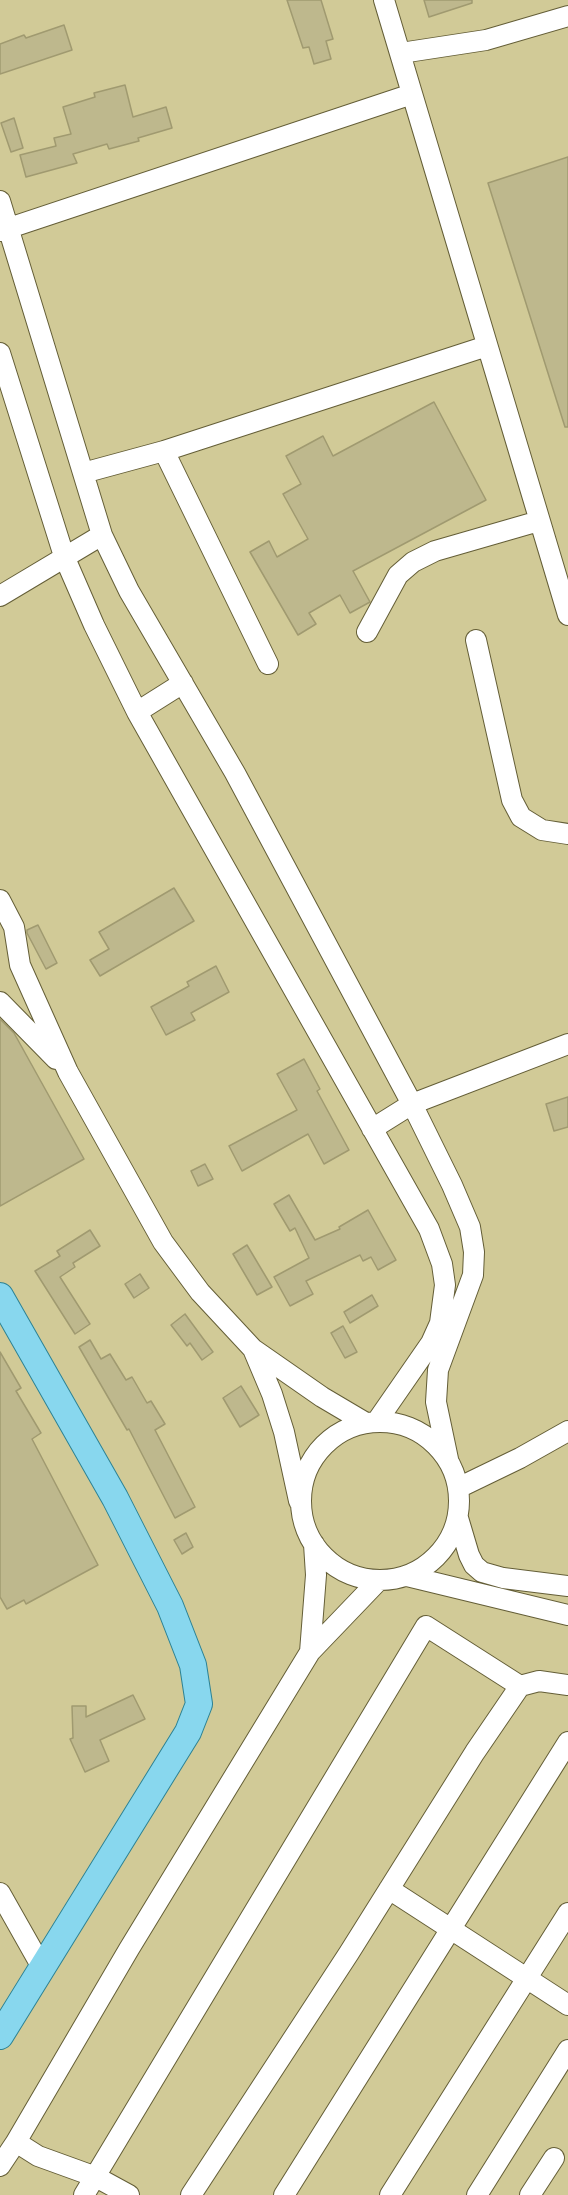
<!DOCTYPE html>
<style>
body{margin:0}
canvas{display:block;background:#dbd5a9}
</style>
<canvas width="568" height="2195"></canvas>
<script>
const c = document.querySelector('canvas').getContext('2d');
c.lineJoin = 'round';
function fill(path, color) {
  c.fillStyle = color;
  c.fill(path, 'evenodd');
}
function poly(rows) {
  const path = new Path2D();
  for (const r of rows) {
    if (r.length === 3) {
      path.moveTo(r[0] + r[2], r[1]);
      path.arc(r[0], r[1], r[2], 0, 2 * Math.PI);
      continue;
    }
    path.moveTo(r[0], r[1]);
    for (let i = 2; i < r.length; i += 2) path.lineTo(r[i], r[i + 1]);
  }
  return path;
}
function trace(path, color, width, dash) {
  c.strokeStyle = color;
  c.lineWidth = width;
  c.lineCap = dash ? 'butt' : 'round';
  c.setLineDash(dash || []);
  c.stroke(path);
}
const built = poly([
 [0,0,568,0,568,2195,0,2195]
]);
const building = poly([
 [287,0,321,0,333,39,326,41,331,59,314,64,309,47,303,48,287,0],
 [424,0,472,0,472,3,429,17,424,0],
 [64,25,72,50,0,74,0,44,24,35,26,38,64,25],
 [125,85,133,117,166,107,172,128,138,138,139,141,109,149,107,144,73,154,77,163,26,177,20,155,56,146,54,138,71,134,63,107,95,97,94,93,125,85],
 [14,118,23,148,11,152,1,123,14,118],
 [568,157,568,427,565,427,488,183,568,157],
 [434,402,486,500,353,571,370,602,350,613,340,595,309,613,316,624,298,635,250,552,269,541,277,557,308,539,283,494,301,484,286,456,323,436,333,456,434,402],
 [174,888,194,921,100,976,90,960,109,949,99,932,174,888],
 [38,925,57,963,46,969,27,933,27,930,38,925],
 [216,966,229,992,191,1013,195,1020,166,1035,151,1007,189,986,187,982,216,966],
 [0,1019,14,1033,84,1159,0,1206,0,1019],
 [304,1059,320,1089,317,1091,349,1150,324,1164,308,1134,242,1171,229,1146,297,1110,277,1074,304,1059],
 [568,1097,568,1127,554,1131,546,1104,568,1097],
 [205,1164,213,1179,198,1186,191,1171,205,1164],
 [289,1195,315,1240,340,1229,339,1227,368,1210,396,1260,378,1270,371,1257,363,1261,360,1255,306,1281,313,1294,290,1306,274,1277,309,1258,295,1228,290,1231,274,1204,289,1195],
 [90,1230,100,1246,73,1263,75,1267,60,1277,90,1324,75,1334,35,1271,60,1256,57,1251,90,1230],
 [247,1245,272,1287,257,1295,233,1254,247,1245],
 [140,1274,149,1288,134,1298,125,1284,140,1274],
 [372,1295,378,1306,350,1323,344,1312,372,1295],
 [185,1314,213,1352,202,1360,190,1343,187,1346,171,1325,185,1314],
 [343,1326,357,1352,345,1358,331,1333,343,1326],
 [90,1340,101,1359,110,1354,126,1380,132,1377,147,1403,151,1401,165,1424,155,1430,195,1507,175,1518,129,1429,127,1430,79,1347,90,1340],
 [0,1352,21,1388,16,1391,41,1433,32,1439,98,1565,26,1604,24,1600,7,1609,0,1597,0,1352],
 [241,1386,259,1415,240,1427,223,1398,241,1386],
 [186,1533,193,1547,182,1554,174,1540,186,1533],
 [133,1695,145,1719,100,1740,109,1761,85,1772,70,1739,73,1738,72,1706,86,1706,86,1717,133,1695]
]);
const minor = poly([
 [384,0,568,615],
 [401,53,486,40,568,16],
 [0,201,102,535,129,591,235,773,412,1104,452,1185,470,1227,474,1252,473,1275,438,1370,436,1402,448,1459],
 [0,231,412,94],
 [0,353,64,556,94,625,137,712,429,1229,442,1264,445,1285,440,1323,431,1343,377,1421],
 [164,451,268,664],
 [83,473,164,451,487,346],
 [0,596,102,535],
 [367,632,398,575,413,562,435,551,539,521],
 [476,640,512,800,521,817,542,830,568,834],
 [137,712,183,683],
 [0,900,14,927,20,965,68,1072,163,1242,200,1292,253,1349,322,1397,366,1423],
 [0,1002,56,1059],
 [372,1129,412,1104,568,1044],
 [253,1349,272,1394,284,1432,299,1501],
 [380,1501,79],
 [458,1488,520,1458,568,1431],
 [458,1518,469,1555,474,1565,482,1572,503,1578,568,1586],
 [407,1576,568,1615],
 [310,1652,316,1575,314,1544],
 [389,1889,568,2005],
 [0,1893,43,1969],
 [16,2142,38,2156,96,2177,129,2195],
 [0,2166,16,2142,129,1949,310,1652,379,1580],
 [84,2195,426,1626,520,1686],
 [191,2195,349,1953,475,1752,520,1686,539,1681,568,1685],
 [284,2195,568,1742],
 [390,2195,568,1913],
 [477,2195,568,2050],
 [530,2195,554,2158]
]);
const major = poly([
 [0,1296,115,1498,170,1606,193,1665,199,1704,188,1732,0,2036]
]);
fill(built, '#d1ca97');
fill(building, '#beb88d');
trace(building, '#a09a70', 1.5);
trace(minor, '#645e37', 22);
trace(major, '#2c8294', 28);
trace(minor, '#fff', 20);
trace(major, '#88d7ee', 26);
</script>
